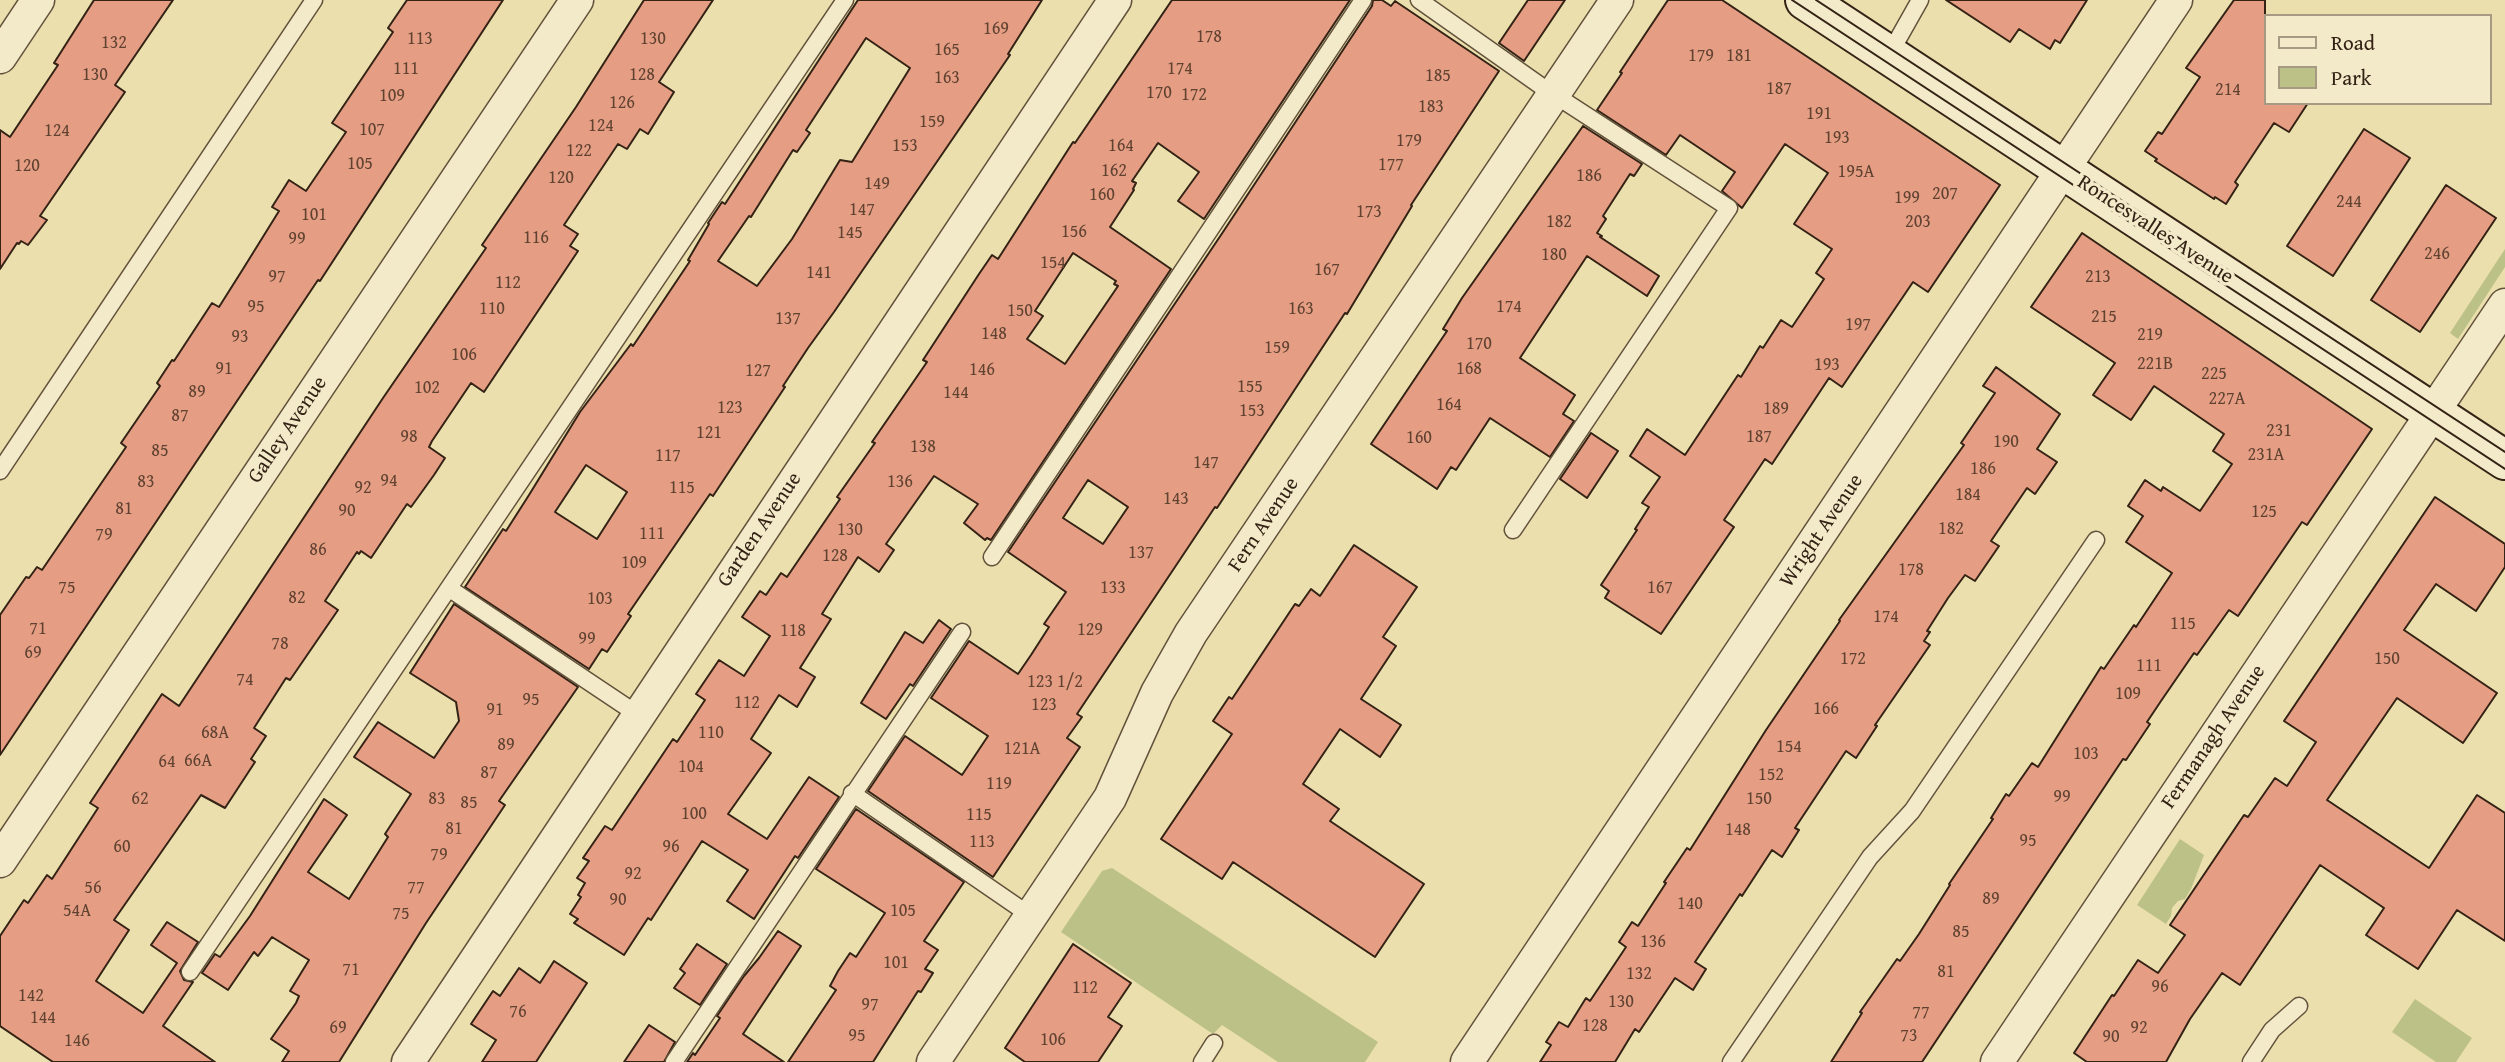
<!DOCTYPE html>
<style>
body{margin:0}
#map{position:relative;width:2505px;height:1062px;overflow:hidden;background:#ecdfae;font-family:"Gentium Book Plus",serif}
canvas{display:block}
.legend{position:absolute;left:2264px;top:14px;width:228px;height:91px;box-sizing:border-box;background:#f3eaca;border:2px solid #a79a82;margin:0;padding:9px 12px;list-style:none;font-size:21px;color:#342315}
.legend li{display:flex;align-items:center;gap:14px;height:35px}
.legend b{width:35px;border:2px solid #a79a82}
</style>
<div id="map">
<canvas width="2505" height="1062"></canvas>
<ul class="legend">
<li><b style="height:9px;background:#f3eaca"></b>Road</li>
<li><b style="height:19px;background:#bcc188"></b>Park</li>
</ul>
</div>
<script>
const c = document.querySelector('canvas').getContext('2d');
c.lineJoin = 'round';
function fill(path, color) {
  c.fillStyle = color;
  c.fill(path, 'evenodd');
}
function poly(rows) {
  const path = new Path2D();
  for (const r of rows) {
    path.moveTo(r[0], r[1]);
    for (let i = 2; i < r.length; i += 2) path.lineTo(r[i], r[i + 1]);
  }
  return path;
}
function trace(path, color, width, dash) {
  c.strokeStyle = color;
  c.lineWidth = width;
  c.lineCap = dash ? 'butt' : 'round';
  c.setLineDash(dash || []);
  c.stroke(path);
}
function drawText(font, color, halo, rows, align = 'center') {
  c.font = font + ' "Gentium Book Plus",serif';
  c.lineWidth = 7;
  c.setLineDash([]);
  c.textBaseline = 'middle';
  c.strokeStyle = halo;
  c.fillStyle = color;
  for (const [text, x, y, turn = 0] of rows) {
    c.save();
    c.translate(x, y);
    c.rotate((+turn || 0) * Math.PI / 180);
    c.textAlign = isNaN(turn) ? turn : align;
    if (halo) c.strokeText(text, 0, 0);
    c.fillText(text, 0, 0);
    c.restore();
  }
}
const green = poly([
 [2505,249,2505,267,2458,339,2450,333],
 [2180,839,2204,855,2191,889,2185,899,2178,901,2172,908,2171,916,2166,924,2137,905],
 [1112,868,1378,1042,1365,1062,1278,1062,1222,1025,1213,1034,1061,932,1102,871],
 [2415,999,2472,1038,2456,1062,2436,1062,2392,1032]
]);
const building = poly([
 [94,0,173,0,115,85,125,92,40,216,47,220,28,245,21,241,19,244,17,243,0,269,0,130,10,137,58,65,54,63,94,0],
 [407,0,503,0,320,281,318,280,0,755,0,615,26,577,29,578,37,567,42,570,126,447,121,443,160,386,157,383,172,360,174,361,212,303,219,307,243,269,279,211,272,207,289,180,306,191,346,132,332,123,393,32,388,28,407,0],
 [644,0,713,0,659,82,674,92,648,134,640,129,627,149,618,144,564,225,578,234,570,246,578,251,484,392,471,383,432,441,429,447,445,458,434,475,411,507,407,504,371,558,361,551,359,554,357,552,325,601,338,610,290,680,286,678,254,728,266,736,251,759,255,762,225,808,201,795,114,920,129,930,96,981,143,1013,177,963,151,945,167,922,198,942,180,971,184,980,193,982,163,1026,215,1062,53,1062,0,1026,0,936,24,900,28,903,47,875,52,879,98,808,90,803,162,694,179,706,383,398,486,248,482,245,576,107,644,0],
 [858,0,1042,0,1008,54,1010,55,834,312,808,348,783,386,785,387,713,496,710,494,628,614,631,616,607,652,602,649,589,669,465,587,503,529,506,531,529,495,580,412,631,344,633,346,690,261,688,260,709,224,708,223,722,202,725,204,858,0],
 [866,38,910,68,852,162,840,160,792,239,757,286,718,261,749,216,751,217,793,150,797,152,810,133,806,130,866,38],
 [586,465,627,492,597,539,555,512,586,465],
 [1172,0,1350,0,1204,219,1178,201,1199,172,1158,143,1132,181,1136,183,1133,189,1134,190,1110,227,1171,269,991,540,987,538,985,540,964,523,978,504,934,476,886,544,894,550,879,572,858,557,822,614,831,619,800,668,815,677,797,707,779,695,751,739,771,753,728,814,767,839,809,777,839,797,798,858,795,856,754,919,727,901,748,870,702,841,651,920,648,918,624,955,574,923,578,919,570,914,581,897,578,895,585,883,577,878,589,861,583,858,605,826,612,830,673,739,677,742,705,700,696,694,719,660,744,676,770,636,742,617,760,591,766,595,781,573,787,577,840,499,837,497,875,443,872,442,927,362,923,360,979,274,992,255,998,259,1073,142,1075,143,1172,0],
 [1073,253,1116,281,1114,284,1118,286,1065,364,1027,339,1043,316,1035,311,1073,253],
 [1373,0,1382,0,1391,6,1395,1,1499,71,1411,205,1412,206,1347,314,1345,313,1217,508,1215,507,1077,714,1082,717,1067,738,1080,747,993,877,868,791,905,736,962,775,988,736,931,698,969,641,1018,674,1031,655,1049,627,1044,624,1066,592,1008,552,1223,232,1372,6,1373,0],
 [1088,480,1128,507,1103,544,1063,518,1088,480],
 [1528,0,1565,0,1524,61,1499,43,1528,0],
 [1668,0,1722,0,2000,185,1928,292,1913,282,1842,387,1829,378,1772,464,1765,459,1724,520,1734,527,1661,634,1605,598,1609,591,1601,585,1637,530,1635,529,1649,507,1642,503,1660,477,1630,456,1647,429,1685,455,1738,375,1741,377,1760,346,1763,348,1781,320,1792,327,1824,279,1816,273,1832,249,1794,224,1828,173,1785,144,1742,208,1722,191,1735,172,1680,135,1666,155,1597,110,1622,73,1620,72,1668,0],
 [1946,0,2087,0,2060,43,2055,40,2050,49,2019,29,2010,42,1946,0],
 [2234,0,2265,0,2265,103,2308,103,2289,132,2274,123,2235,182,2238,185,2226,204,2215,197,2214,199,2155,161,2157,159,2145,151,2158,132,2162,134,2200,77,2186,68,2234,0],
 [1583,126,1642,164,1634,176,1630,174,1603,216,1606,219,1597,233,1602,236,1600,237,1659,276,1647,296,1587,256,1520,358,1575,395,1563,414,1574,421,1550,457,1490,418,1456,470,1451,467,1437,489,1371,444,1447,331,1443,329,1462,298,1583,126],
 [2364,129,2410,158,2333,276,2287,246,2364,129],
 [2446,185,2496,218,2420,332,2371,300,2446,185],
 [2082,233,2372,429,2307,525,2302,522,2238,616,2229,610,2197,655,2194,653,2161,701,2147,722,2150,724,2126,760,2123,759,1922,1062,1831,1062,1862,1013,1860,1012,1897,959,1900,961,1919,934,1950,885,1949,884,1993,819,1991,818,2006,794,2009,796,2032,763,2038,767,2101,667,2104,669,2134,625,2136,627,2172,573,2126,542,2143,516,2128,506,2145,480,2161,491,2163,487,2200,511,2232,464,2213,451,2224,434,2154,386,2131,420,2093,395,2115,363,2031,307,2082,233],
 [1996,367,2060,414,2037,449,2057,462,2035,494,2027,488,1991,541,1999,546,1975,581,1965,575,1948,598,1927,631,1930,632,1924,641,1930,645,1875,725,1877,726,1856,758,1846,751,1795,828,1799,830,1782,857,1772,850,1742,896,1740,894,1695,962,1706,969,1693,990,1675,978,1639,1032,1635,1029,1615,1062,1540,1062,1551,1045,1546,1042,1559,1022,1568,1027,1586,998,1590,1001,1626,947,1619,942,1632,922,1638,926,1666,883,1664,882,1687,848,1690,850,1766,730,1840,621,1839,620,1964,445,1961,443,1995,393,1983,386,1996,367],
 [1591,433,1618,451,1587,498,1560,479,1591,433],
 [2435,497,2505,544,2505,567,2476,611,2436,584,2404,630,2497,693,2463,743,2397,698,2327,800,2429,868,2477,795,2505,813,2505,941,2457,910,2418,969,2366,935,2384,908,2320,865,2240,985,2222,973,2190,1019,2166,1062,2087,1062,2074,1053,2112,995,2114,996,2138,960,2158,973,2185,935,2170,925,2244,815,2248,817,2275,778,2287,786,2316,742,2284,721,2435,497],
 [1354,545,1417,587,1383,637,1396,646,1361,699,1401,725,1380,757,1340,729,1303,784,1339,809,1330,821,1424,884,1375,957,1233,862,1222,879,1161,839,1232,734,1213,721,1229,697,1232,699,1295,604,1299,606,1311,589,1320,596,1354,545],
 [454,604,578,687,499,801,505,805,426,923,339,1062,282,1062,289,1051,271,1039,296,1003,299,996,290,991,309,960,272,937,258,956,254,952,228,990,202,973,215,954,220,957,250,916,324,799,347,815,308,872,349,899,388,837,385,834,411,794,354,757,378,722,434,758,459,721,456,702,410,673,454,604],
 [939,620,951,629,913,686,910,684,886,719,861,703,905,632,923,643,939,620],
 [856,809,964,882,924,941,938,950,925,969,933,973,921,992,918,991,873,1062,788,1062,836,990,830,986,838,971,850,953,856,957,885,913,816,869,856,809],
 [778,931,801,946,743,1034,784,1062,687,1062,693,1053,695,1055,720,1018,717,1016,744,976,759,958,778,931],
 [697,944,727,964,700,1005,674,988,685,973,680,969,697,944],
 [1073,944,1131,983,1108,1017,1122,1026,1098,1062,1025,1062,1005,1048,1073,944],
 [554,961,587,983,536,1062,482,1062,496,1040,471,1024,493,991,500,996,519,968,540,983,554,961],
 [649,1025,675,1042,664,1062,624,1062,649,1025]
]);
const lane = poly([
 [1419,0,1541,86,1729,208,1513,530],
 [1889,55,1920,0],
 [0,471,314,0],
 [992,557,1363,0],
 [450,589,637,714],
 [852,793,1031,916],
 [190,972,845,0],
 [674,1062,962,632],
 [1202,1062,1214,1043],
 [1731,1062,1870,857,1912,811,2096,540],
 [2251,1062,2272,1030,2299,1006]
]);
const street = poly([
 [0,57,38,0],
 [0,861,577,0],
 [408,1062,1115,0],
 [933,1062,1110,798,1157,693,1191,633,1617,0],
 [1467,1062,2176,0],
 [1997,1062,2505,305]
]);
const secondary = poly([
 [1805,0,2505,460]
]);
const tram = poly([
 [1792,0,2505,469],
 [1816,0,2505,452]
]);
const numberNames = [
 ["169",996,29],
 ["178",1209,37],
 ["113",420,39],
 ["130",653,39],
 ["132",114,43],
 ["165",947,50],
 ["179",1701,56],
 ["181",1739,56],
 ["111",406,69],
 ["174",1180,69],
 ["130",95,75],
 ["128",642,75],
 ["185",1438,76],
 ["163",947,78],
 ["187",1779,89],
 ["214",2228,90],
 ["170",1159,93],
 ["172",1194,95],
 ["109",392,96],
 ["126",622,103],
 ["183",1431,107],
 ["191",1819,114],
 ["159",932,122],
 ["124",601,126],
 ["107",372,130],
 ["124",57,131],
 ["193",1837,138],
 ["179",1409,141],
 ["153",905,146],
 ["164",1121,146],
 ["122",579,151],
 ["105",360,164],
 ["177",1391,165],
 ["120",27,166],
 ["162",1114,171],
 ["195A",1856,172],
 ["186",1589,176],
 ["120",561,178],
 ["149",877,184],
 ["207",1945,194],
 ["160",1102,195],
 ["199",1907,198],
 ["244",2349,202],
 ["147",862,210],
 ["173",1369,212],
 ["101",314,215],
 ["182",1559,222],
 ["203",1918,222],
 ["156",1074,232],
 ["145",850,233],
 ["116",536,238],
 ["99",297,239],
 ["246",2437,254],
 ["180",1554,255],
 ["154",1053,263],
 ["167",1327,270],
 ["141",819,273],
 ["97",277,277],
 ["213",2098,277],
 ["112",508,283],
 ["95",256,307],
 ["174",1509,307],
 ["110",492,309],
 ["163",1301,309],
 ["150",1020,311],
 ["215",2104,317],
 ["137",788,319],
 ["197",1858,325],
 ["148",994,334],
 ["219",2150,335],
 ["93",240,337],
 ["170",1479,344],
 ["159",1277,348],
 ["106",464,355],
 ["221B",2155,364],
 ["193",1827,365],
 ["91",224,369],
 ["168",1469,369],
 ["146",982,370],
 ["127",758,371],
 ["225",2214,374],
 ["155",1250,387],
 ["102",427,388],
 ["89",197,392],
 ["144",956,393],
 ["227A",2227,399],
 ["164",1449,405],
 ["123",730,408],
 ["189",1776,409],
 ["153",1252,411],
 ["87",180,416],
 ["231",2279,431],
 ["121",709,433],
 ["98",409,437],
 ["187",1759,437],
 ["160",1419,438],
 ["190",2006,442],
 ["138",923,447],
 ["85",160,451],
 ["231A",2266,455],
 ["117",668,456],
 ["147",1206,463],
 ["186",1983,469],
 ["94",389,481],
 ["83",146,482],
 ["136",900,482],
 ["92",363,488],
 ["115",682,488],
 ["184",1968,495],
 ["143",1176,499],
 ["81",124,509],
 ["90",347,511],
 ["125",2264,512],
 ["182",1951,529],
 ["130",850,530],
 ["111",652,534],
 ["79",104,535],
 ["86",318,550],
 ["137",1141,553],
 ["128",835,556],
 ["109",634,563],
 ["178",1911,570],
 ["75",67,588],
 ["133",1113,588],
 ["167",1660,588],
 ["82",297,598],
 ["103",600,599],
 ["174",1886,617],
 ["115",2183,624],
 ["71",38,629],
 ["129",1090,630],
 ["118",793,631],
 ["99",587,639],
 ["78",280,644],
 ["69",33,653],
 ["172",1853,659],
 ["150",2387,659],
 ["111",2149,666],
 ["74",245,680],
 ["123 1/2",1055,682],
 ["109",2128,694],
 ["95",531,700],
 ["112",747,703],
 ["123",1044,705],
 ["166",1826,709],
 ["91",495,710],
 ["68A",215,733],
 ["110",711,733],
 ["89",506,745],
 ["154",1789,747],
 ["121A",1022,749],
 ["103",2086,754],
 ["66A",198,761],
 ["64",167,762],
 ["104",691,767],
 ["87",489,773],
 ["152",1771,775],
 ["119",999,784],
 ["99",2062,797],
 ["62",140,799],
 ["83",437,799],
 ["150",1759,799],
 ["85",469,803],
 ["100",694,814],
 ["115",979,815],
 ["81",454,829],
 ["148",1738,830],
 ["95",2028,841],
 ["113",982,842],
 ["60",122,847],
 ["96",671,847],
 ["79",439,855],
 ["92",633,874],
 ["56",93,888],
 ["77",416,888],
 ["89",1991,899],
 ["90",618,900],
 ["140",1690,904],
 ["54A",77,911],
 ["105",903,911],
 ["75",401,914],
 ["85",1961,932],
 ["136",1653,942],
 ["101",896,963],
 ["71",351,970],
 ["81",1946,972],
 ["132",1639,974],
 ["96",2160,987],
 ["112",1085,988],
 ["142",31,996],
 ["130",1621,1002],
 ["97",870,1005],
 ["76",518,1012],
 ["77",1921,1013],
 ["144",43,1018],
 ["128",1595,1026],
 ["69",338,1028],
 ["92",2139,1028],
 ["95",857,1036],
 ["73",1909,1036],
 ["90",2111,1037],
 ["106",1053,1040],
 ["146",77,1041]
];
const streetNames = [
 ["Roncesvalles Avenue",2155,230,33],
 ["Galley Avenue",288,430,-56],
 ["Fern Avenue",1264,525,-56],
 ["Garden Avenue",760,530,-56],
 ["Wright Avenue",1822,531,-56],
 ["Fermanagh Avenue",2214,737,-56]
];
fill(green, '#bcc188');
fill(building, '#e59e84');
trace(building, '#342315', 2);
trace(lane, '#62523b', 19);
trace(street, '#62523b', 35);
trace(secondary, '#342315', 42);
trace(lane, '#f3eaca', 16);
trace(street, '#f3eaca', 32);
trace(secondary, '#f3eaca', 38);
trace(tram, '#342315', 2);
drawText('18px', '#604231', null, numberNames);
drawText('21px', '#342315', '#f3eaca', streetNames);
</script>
